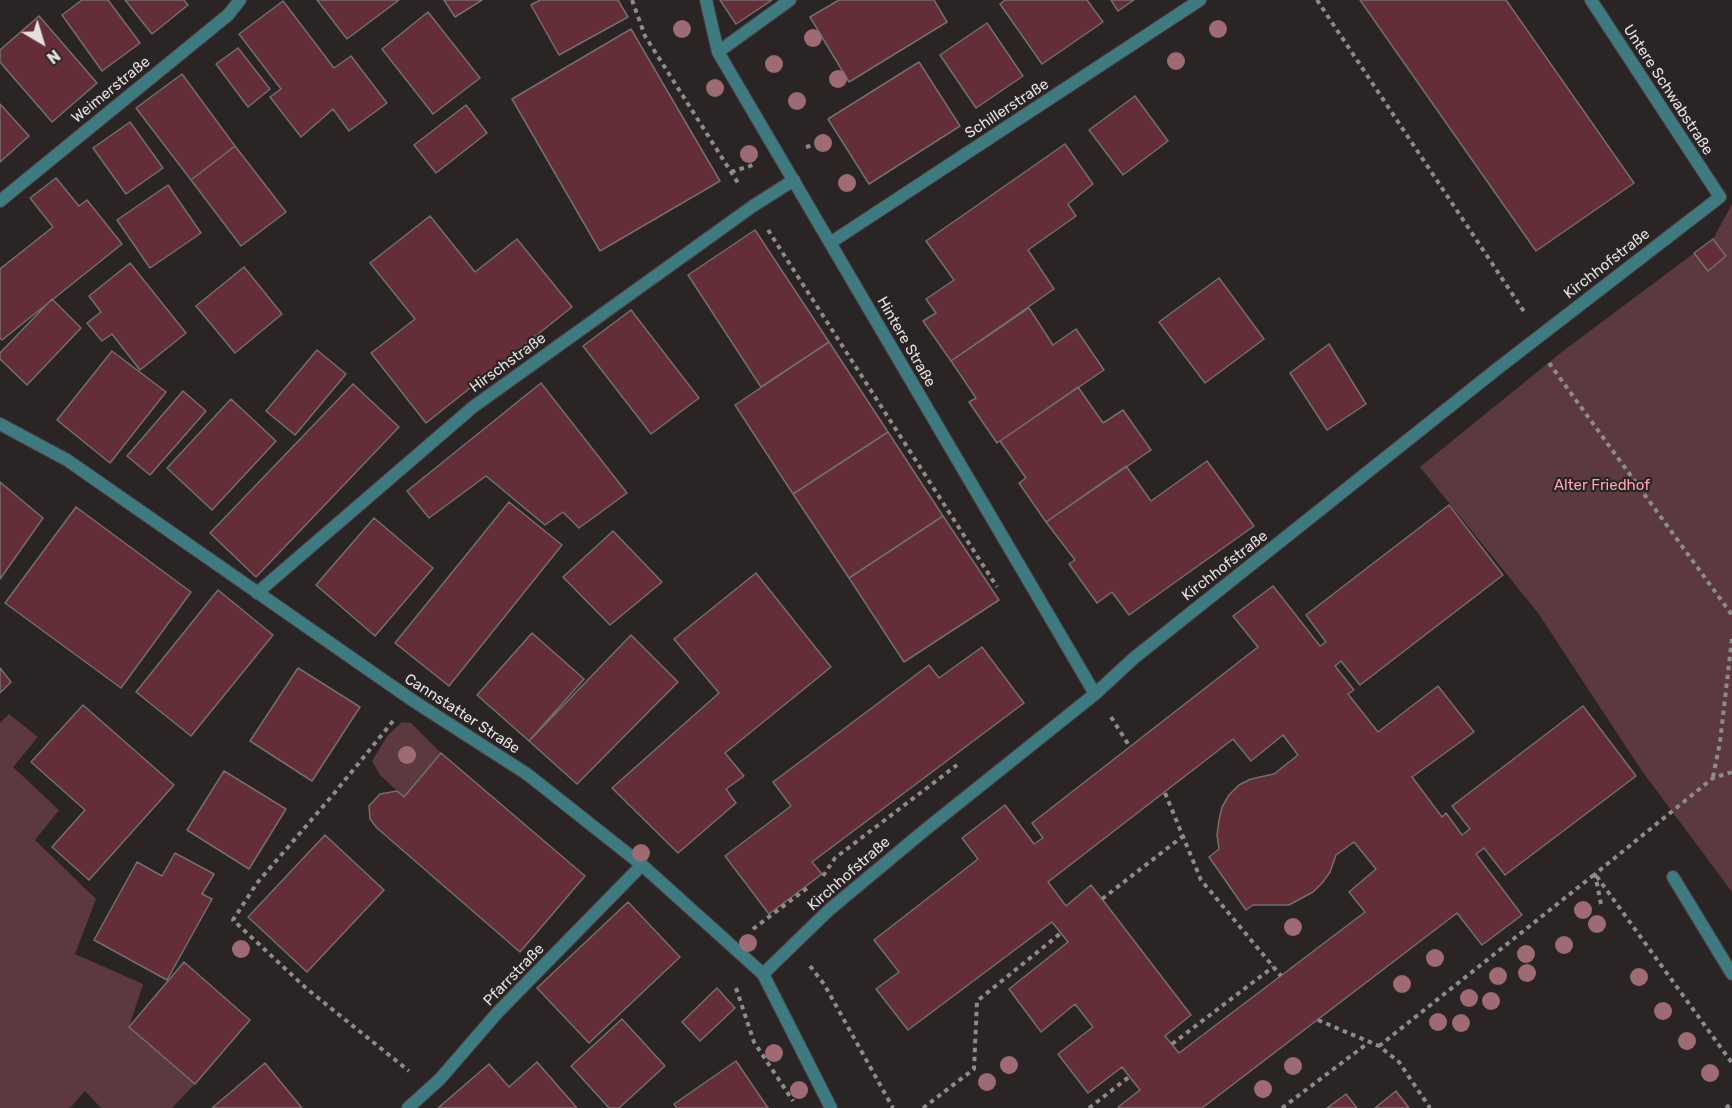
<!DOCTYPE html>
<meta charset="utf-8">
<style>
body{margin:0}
#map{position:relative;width:1732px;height:1108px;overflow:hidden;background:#2a2425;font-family:Rubik,sans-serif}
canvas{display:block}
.north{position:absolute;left:12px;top:12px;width:60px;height:60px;-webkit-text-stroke:4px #2a2425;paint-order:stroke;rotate:142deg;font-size:16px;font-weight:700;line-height:24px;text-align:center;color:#e4e0e0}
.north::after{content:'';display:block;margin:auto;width:21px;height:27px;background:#e4e0e0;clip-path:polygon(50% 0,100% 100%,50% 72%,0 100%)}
</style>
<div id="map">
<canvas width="1732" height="1108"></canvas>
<div class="north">N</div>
</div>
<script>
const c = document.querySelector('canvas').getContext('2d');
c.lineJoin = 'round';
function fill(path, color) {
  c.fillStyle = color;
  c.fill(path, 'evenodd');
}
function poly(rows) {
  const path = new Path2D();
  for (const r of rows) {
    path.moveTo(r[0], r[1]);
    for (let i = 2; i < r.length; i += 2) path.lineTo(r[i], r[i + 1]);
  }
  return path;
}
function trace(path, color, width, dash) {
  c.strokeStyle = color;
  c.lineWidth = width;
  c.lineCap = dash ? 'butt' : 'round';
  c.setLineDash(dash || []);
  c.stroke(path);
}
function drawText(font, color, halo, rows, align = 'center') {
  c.font = font + ' Rubik,sans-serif';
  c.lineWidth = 4.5;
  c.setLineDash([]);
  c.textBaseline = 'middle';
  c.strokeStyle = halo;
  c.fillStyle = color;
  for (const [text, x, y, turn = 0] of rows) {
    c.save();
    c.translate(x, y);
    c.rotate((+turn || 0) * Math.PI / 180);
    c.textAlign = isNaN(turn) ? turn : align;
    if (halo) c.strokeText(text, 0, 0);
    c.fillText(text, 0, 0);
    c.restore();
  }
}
const green = poly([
 [1732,204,1732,892,1642,771,1538,613,1420,467,1563,351,1713,239],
 [9,714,38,737,13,767,59,810,35,840,96,899,75,954,143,984,129,1027,195,1084,172,1108,101,1108,85,1091,70,1108,0,1108,0,723],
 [402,722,411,723,441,753,404,797,380,775,372,761,388,735]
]);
const building = poly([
 [82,0,108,0,140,43,102,71,62,15,82,0],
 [125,0,184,0,188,5,152,34,125,0],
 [317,0,399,0,347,39,317,0],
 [444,0,482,0,455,17,444,0],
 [540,0,618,0,628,17,559,55,531,5,540,0],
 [720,0,772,0,736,24,720,0],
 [839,0,934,0,947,22,849,82,810,17,839,0],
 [1005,0,1087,0,1103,22,1042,64,1000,4,1005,0],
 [1111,0,1134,0,1118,11,1111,0],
 [1360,0,1506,0,1634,183,1536,251,1360,0],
 [283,1,334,68,351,56,387,103,349,131,333,109,301,137,270,97,281,89,239,34,283,1],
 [428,12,480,78,433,114,382,49,428,12],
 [39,16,97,83,52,122,0,62,0,50,39,16],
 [987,23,1023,76,976,108,940,55,987,23],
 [631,29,720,181,600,251,512,99,631,29],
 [238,48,270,89,248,107,216,64,238,48],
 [919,62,960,126,869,184,828,119,919,62],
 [182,74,235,146,191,180,136,108,182,74],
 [1135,96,1168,141,1123,175,1089,130,1135,96],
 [0,104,29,136,0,162,0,104],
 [466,105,487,133,436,173,414,145,466,105],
 [130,122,163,168,126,194,93,148,130,122],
 [1065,144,1093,184,1068,204,1076,216,1028,250,1054,289,951,361,923,321,936,313,926,299,954,280,926,241,1065,144],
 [235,146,286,212,241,246,191,180,235,146],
 [56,178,79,206,87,200,122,244,2,340,0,338,0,269,53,227,30,198,56,178],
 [168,185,201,233,150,268,117,220,168,185],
 [430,216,475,272,517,239,572,307,426,423,371,353,415,319,370,263,430,216],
 [755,230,829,342,761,387,688,275,755,230],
 [1713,239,1726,256,1708,271,1694,253,1713,239],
 [130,263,186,333,140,370,112,334,102,341,87,323,101,312,89,296,130,263],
 [244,267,282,314,235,353,196,306,244,267],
 [1219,278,1264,339,1205,383,1159,322,1219,278],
 [52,299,81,328,27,385,0,359,0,353,52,299],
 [1029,308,1053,345,1076,329,1104,370,997,443,969,402,976,398,951,361,1029,308],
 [631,310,699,398,651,434,583,346,631,310],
 [829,342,888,432,793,494,735,405,829,342],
 [1329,344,1366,404,1327,430,1290,373,1329,344],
 [317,350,346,374,295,435,266,411,317,350],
 [112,351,166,392,110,463,57,420,112,351],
 [541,383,627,493,579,528,563,512,545,525,486,476,429,518,407,491,541,383],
 [353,384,399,427,256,577,210,533,353,384],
 [1078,387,1103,423,1123,410,1151,450,1046,522,1019,483,1026,478,1000,441,1078,387],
 [183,391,206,411,150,475,127,456,183,391],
 [231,399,276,441,212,510,167,468,231,399],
 [888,432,943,516,849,578,793,494,888,432],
 [1207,461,1254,526,1129,615,1112,592,1097,603,1069,564,1075,560,1046,522,1126,466,1151,501,1207,461],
 [0,482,43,518,0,579,0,482],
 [509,502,562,545,449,686,395,643,509,502],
 [1449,505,1503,575,1360,685,1341,661,1335,666,1354,690,1348,694,1378,732,1438,686,1474,732,1412,777,1442,817,1446,813,1462,835,1470,829,1452,806,1583,706,1636,776,1505,875,1484,848,1476,854,1522,915,1482,945,1457,913,1202,1108,1119,1108,1118,1107,1140,1090,1122,1067,1088,1093,1058,1054,1093,1027,1075,1004,1041,1032,1009,989,1068,942,1052,922,908,1030,876,989,899,972,874,940,978,859,962,838,1005,805,1034,844,1043,838,1032,823,1258,647,1233,616,1273,586,1320,646,1326,642,1306,615,1449,505],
 [1283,735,1298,755,1274,774,1251,779,1239,785,1229,795,1222,807,1219,820,1217,835,1219,849,1209,857,1246,910,1253,905,1289,905,1313,892,1323,882,1330,872,1336,855,1354,842,1376,869,1349,892,1365,912,1179,1053,1165,1036,1191,1015,1102,899,1091,885,1066,906,1048,882,1233,739,1251,761,1283,735],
 [76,507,191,592,121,688,5,603,76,507],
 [943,516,999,600,904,662,849,578,943,516],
 [374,518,433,568,375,636,316,585,374,518],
 [613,531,662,582,610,625,563,577,613,531],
 [756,573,831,667,725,753,744,776,726,789,736,803,678,853,612,788,719,693,674,639,756,573],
 [218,590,273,635,191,736,136,692,218,590],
 [532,633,584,679,529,741,477,695,532,633],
 [631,635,678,682,577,784,529,741,631,635],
 [982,647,1024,703,812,862,822,874,769,914,725,856,791,806,773,782,929,665,939,678,982,647],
 [0,668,11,682,0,693,0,668],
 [298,668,360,707,312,781,250,741,298,668],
 [83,705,174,785,89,880,52,847,85,810,31,762,83,705],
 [441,753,585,876,520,952,377,828,370,819,369,806,380,794,397,791,404,797,441,753],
 [224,771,286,809,249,869,187,830,224,771],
 [325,835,384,890,307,972,248,917,325,835],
 [175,853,214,874,202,894,212,899,167,980,94,940,137,862,162,876,175,853],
 [628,902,680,957,589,1043,537,988,628,902],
 [184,962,250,1020,195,1084,129,1027,184,962],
 [717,988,735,1008,700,1041,682,1022,717,988],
 [622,1019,665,1066,619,1108,609,1108,571,1066,622,1019],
 [736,1061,768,1108,677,1108,674,1104,736,1061],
 [537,1062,577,1108,438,1108,489,1064,509,1087,537,1062],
 [265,1063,302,1108,212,1108,265,1063],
 [1396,1091,1409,1108,1375,1108,1396,1091],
 [1346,1094,1357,1108,1327,1108,1346,1094]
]);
const path = poly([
 [632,0,645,36,738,183],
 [1317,0,1525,313],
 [806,147,817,144],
 [731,172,753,165],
 [768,230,997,587],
 [1549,363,1732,615],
 [1111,717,1130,747],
 [393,721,332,796,257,883,233,920,307,989,409,1071],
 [1713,777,1720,742,1732,638],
 [1165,793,1201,880,1281,976],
 [823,876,835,858,957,765],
 [1102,899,1183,836],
 [1601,904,1595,874,1713,778,1732,772],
 [753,929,810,886],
 [810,966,824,984,893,1108],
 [736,988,754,1042,793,1101],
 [1318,1020,1379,1046,1399,1062,1430,1108],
 [1172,1044,1273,967],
 [1379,1046,1595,874,1732,1063],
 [923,1108,974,1069,977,1001,1061,933],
 [1089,1108,1129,1077],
 [1282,1108,1368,1043],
 [1726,1108,1732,1103]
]);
const service = poly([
 [1673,877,1732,974]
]);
const minor = poly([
 [706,0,718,52,1095,694],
 [718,52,790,0],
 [0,201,228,15,240,0],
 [830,243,1200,0],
 [257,593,473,407,753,206,794,180],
 [763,974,829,910,925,830,1095,694,1134,658,1497,369,1720,197,1591,0],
 [408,1108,440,1079,498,1012,642,865]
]);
const tertiary = poly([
 [0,424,67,460,412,700,527,774,642,865,763,974,831,1108]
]);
const trees = [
 [682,29],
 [1218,29],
 [813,38],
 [1176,61],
 [774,64],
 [838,79],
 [715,88],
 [797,101],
 [823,143],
 [749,154],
 [847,183],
 [407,755],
 [641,853],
 [1583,910],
 [1597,924],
 [1293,927],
 [748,943],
 [1564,945],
 [241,949],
 [1526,954],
 [1435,958],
 [1527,973],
 [1498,976],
 [1639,977],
 [1402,984],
 [1469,998],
 [1491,1001],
 [1663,1011],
 [1438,1022],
 [1461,1023],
 [1687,1041],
 [774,1053],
 [1009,1065],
 [1293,1066],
 [1710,1073],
 [987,1082],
 [1263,1089],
 [799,1090]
];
const streetNames = [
 ["Weimerstraße",111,90,-39],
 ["Untere Schwabstraße",1668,90,57],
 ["Schillerstraße",1007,109,-33],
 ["Kirchhofstraße",1607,264,-38],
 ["Hintere Straße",906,342,60],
 ["Hirschstraße",508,363,-36],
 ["Kirchhofstraße",1225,566,-38],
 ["Cannstatter Straße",462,714,33],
 ["Kirchhofstraße",849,874,-41],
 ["Pfarrstraße",514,975,-46]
];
const parkNames = [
 ["Alter Friedhof",1602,486]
];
fill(green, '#5b393e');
fill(building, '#632e38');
trace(building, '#756e6f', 1.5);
trace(service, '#484243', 14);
trace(minor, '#484243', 14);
trace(tertiary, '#484243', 14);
trace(path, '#8f8a8b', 4, [4.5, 4.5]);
trace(service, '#407a81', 12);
trace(minor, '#407a81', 12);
trace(tertiary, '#407a81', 12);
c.fillStyle = '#9e6a73';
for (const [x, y] of trees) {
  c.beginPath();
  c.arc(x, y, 9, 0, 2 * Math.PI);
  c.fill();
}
drawText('15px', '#e4e0e0', '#2a2425', streetNames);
drawText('15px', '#fda4b2', '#2a2425', parkNames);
</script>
